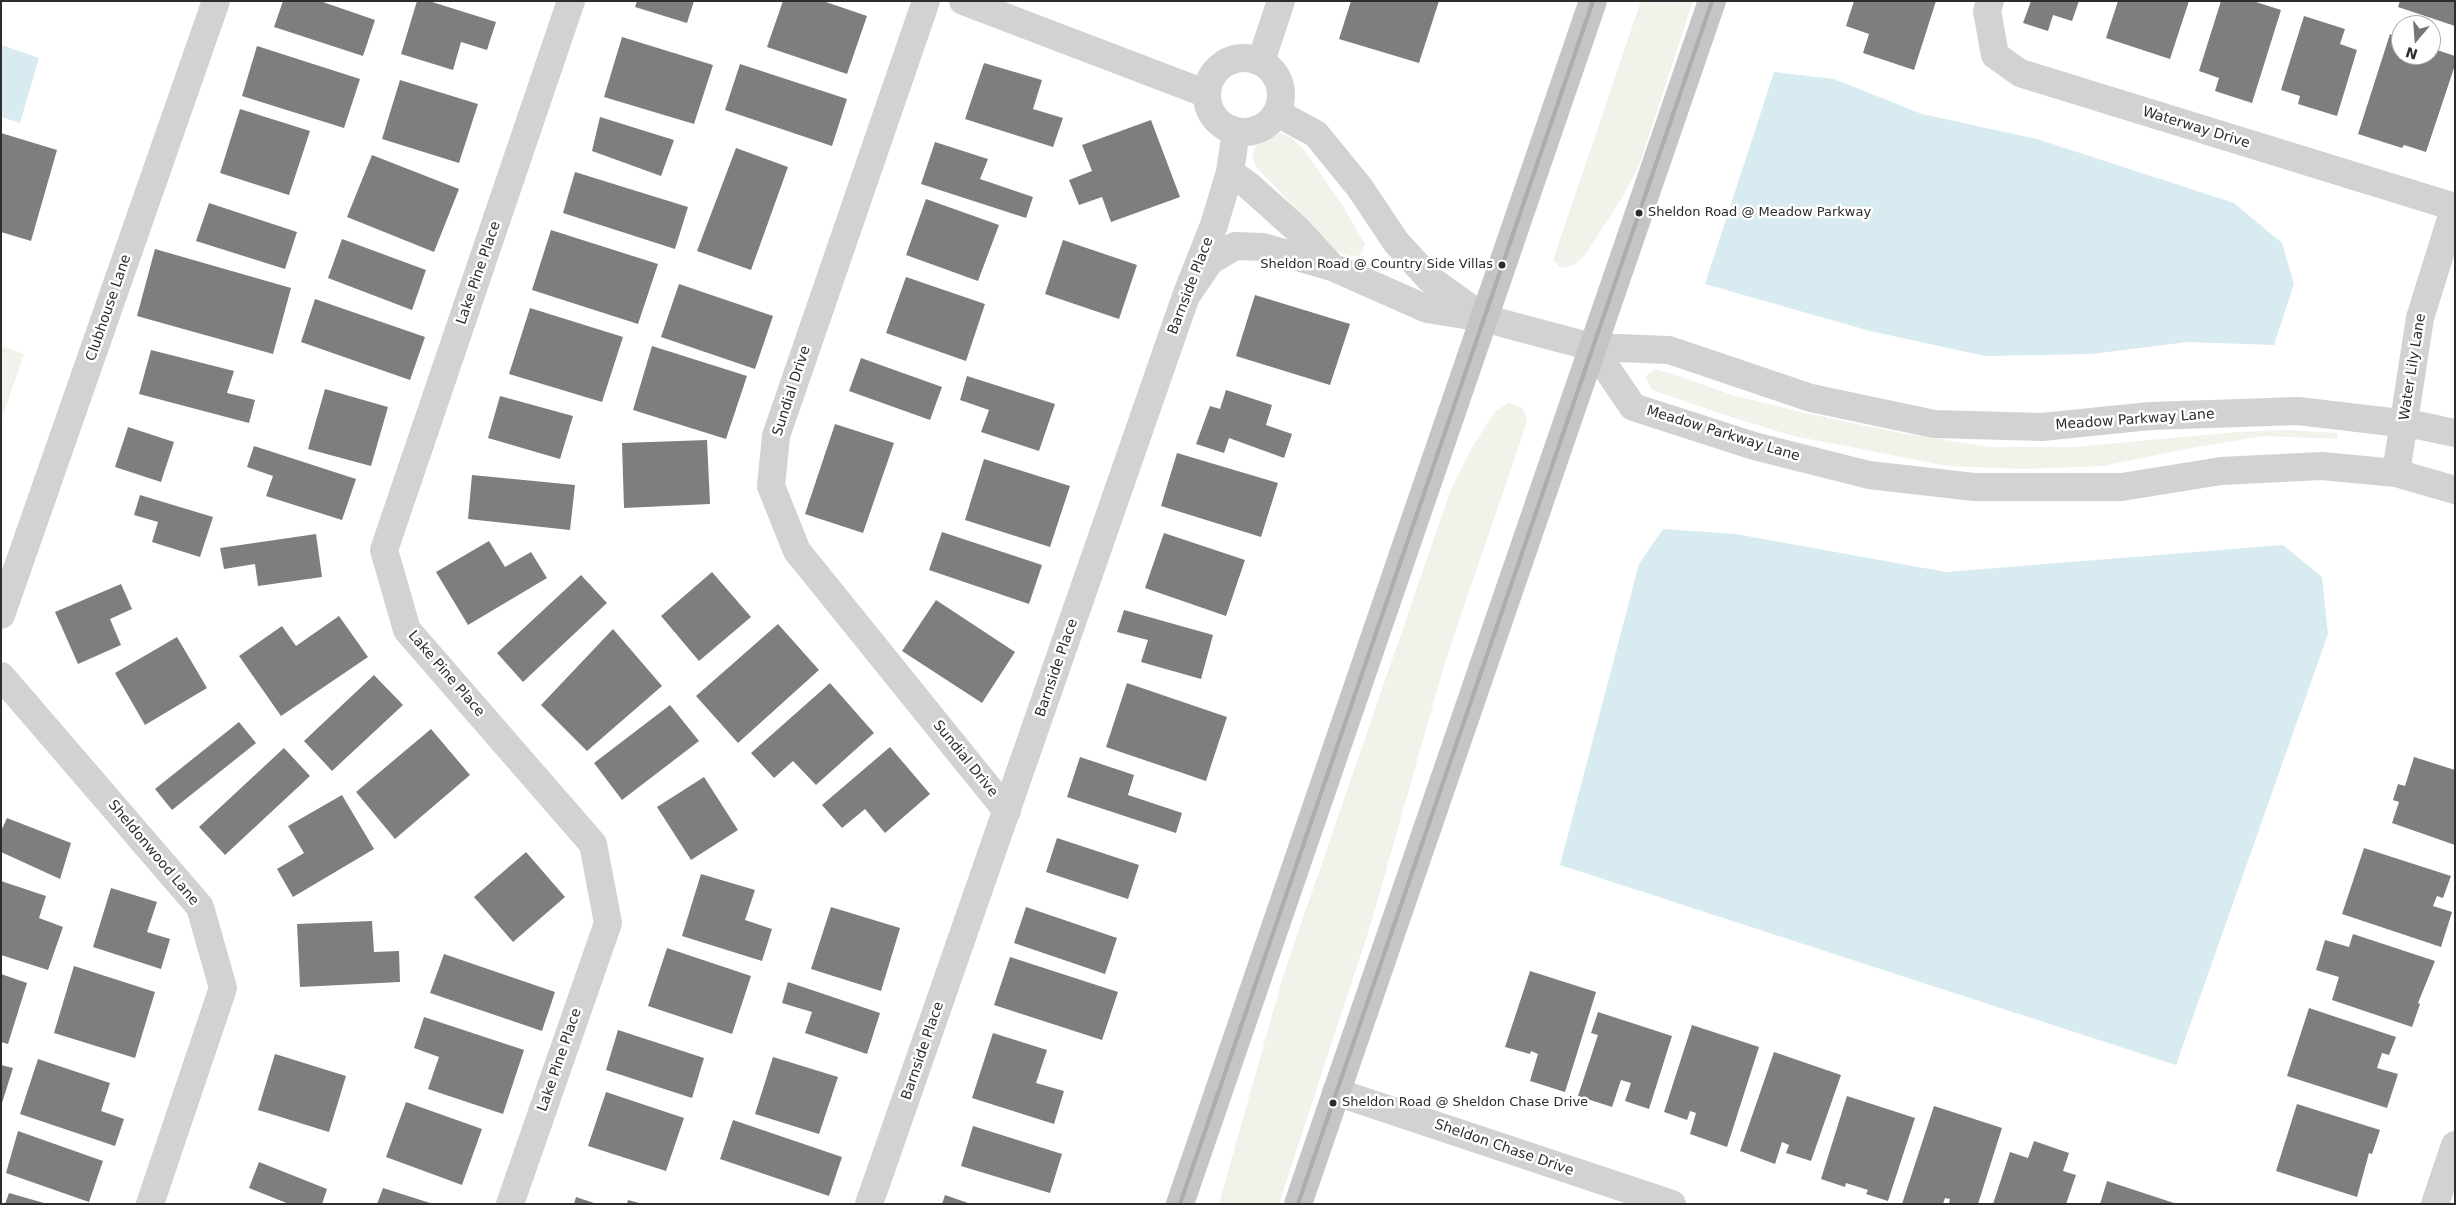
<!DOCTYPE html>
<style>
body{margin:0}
#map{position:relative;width:2456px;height:1205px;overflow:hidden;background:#fff;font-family:"DejaVu Sans",sans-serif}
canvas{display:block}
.frame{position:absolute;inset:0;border:2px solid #2d2d2d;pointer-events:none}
.north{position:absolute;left:2391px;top:15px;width:50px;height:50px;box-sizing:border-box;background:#fff;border:1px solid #ababab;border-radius:50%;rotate:198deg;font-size:14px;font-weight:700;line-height:20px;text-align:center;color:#2d2d2d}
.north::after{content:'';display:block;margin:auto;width:18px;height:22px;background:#767676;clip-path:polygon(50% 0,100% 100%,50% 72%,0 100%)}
</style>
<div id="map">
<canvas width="2456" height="1205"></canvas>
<div class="frame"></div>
<div class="north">N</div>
</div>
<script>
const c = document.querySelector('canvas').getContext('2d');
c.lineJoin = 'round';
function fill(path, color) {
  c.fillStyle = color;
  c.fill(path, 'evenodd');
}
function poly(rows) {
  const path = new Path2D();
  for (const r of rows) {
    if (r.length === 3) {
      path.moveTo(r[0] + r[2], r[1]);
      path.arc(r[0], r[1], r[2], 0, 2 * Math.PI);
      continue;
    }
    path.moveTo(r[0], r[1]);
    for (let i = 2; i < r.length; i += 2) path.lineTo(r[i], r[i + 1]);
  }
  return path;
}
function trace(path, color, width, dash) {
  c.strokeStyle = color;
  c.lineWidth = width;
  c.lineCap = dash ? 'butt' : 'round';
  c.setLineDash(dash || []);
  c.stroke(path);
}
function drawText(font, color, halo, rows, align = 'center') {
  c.font = font + ' "DejaVu Sans",sans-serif';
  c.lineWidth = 5;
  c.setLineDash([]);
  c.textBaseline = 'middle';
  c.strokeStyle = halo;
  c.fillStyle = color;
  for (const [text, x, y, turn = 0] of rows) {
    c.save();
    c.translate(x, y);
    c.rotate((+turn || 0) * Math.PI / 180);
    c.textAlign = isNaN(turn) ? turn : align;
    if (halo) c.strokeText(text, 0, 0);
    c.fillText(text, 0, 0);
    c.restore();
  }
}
const green = poly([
 [1641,1,1693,1,1639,166,1625,193,1585,255,1574,265,1561,268,1553,260],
 [1277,132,1291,137,1305,151,1343,206,1365,244,1360,255,1349,257,1335,250,1256,167,1252,156,1256,145,1264,135],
 [1,346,24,354,1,421],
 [1654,369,1673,374,1732,395,1805,413,1901,433,1990,447,2074,447,2237,432,2285,430,2337,433,2338,439,2264,436,2186,449,2104,466,2023,469,1948,466,1793,436,1722,414,1652,390,1645,377],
 [1508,403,1521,407,1527,417,1525,428,1446,659,1372,920,1279,1204,1219,1204,1283,976,1451,489,1471,449,1494,413]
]);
const water = poly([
 [1,45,39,58,20,123,1,117],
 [1774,72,1834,79,1922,114,2037,139,2234,203,2282,243,2294,284,2274,345,2188,342,2092,354,1985,356,1870,331,1705,284],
 [1663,529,1736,534,1946,572,2283,545,2322,577,2328,634,2176,1065,1560,865,1639,564]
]);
const building = poly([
 [283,1,320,1,375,20,363,56,274,27],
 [417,1,429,1,496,22,487,50,461,42,453,70,401,54],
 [637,1,694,1,687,23,635,7],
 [783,1,823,1,867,16,847,74,767,47],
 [1351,1,1439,1,1419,63,1339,39],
 [1854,1,1936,1,1914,70,1863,53,1869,34,1846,26],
 [2031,1,2079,1,2072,21,2053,15,2048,31,2023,23],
 [2118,1,2189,1,2170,59,2106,38],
 [2221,1,2253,1,2281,10,2252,103,2215,91,2219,78,2199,71],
 [2400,1,2455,1,2455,26,2398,7],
 [2304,16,2345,29,2340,44,2357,50,2337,116,2298,104,2300,96,2281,90],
 [2390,34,2401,38,2401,55,2431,55,2431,48,2455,56,2455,65,2426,152,2404,145,2402,148,2358,134],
 [622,37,713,65,694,124,604,97],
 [257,46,360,79,344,128,242,96],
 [984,63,1042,80,1033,109,1063,118,1053,147,965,119],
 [740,64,847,99,832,146,725,110],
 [400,80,478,104,459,163,382,139],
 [240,109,310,131,289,195,220,173],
 [600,117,674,140,661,176,592,151],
 [1151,120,1180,197,1111,222,1102,197,1079,205,1069,180,1092,171,1082,145],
 [1,133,57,150,31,241,1,232],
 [935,142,988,159,980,179,1033,197,1026,218,921,184],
 [736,148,788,167,751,270,697,251],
 [372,155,459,189,434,252,347,217],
 [575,172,688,207,675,249,563,213],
 [926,199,999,225,978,281,906,255],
 [209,203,297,232,285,269,196,241],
 [551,230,658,264,638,324,532,290],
 [342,239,426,270,412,310,328,278],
 [1063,240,1137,265,1119,319,1045,294],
 [155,249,291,288,273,354,137,316],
 [906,277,985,304,966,361,886,333],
 [679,284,773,316,755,369,661,337],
 [1255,295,1350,324,1330,385,1236,356],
 [315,299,425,337,410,380,301,342],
 [530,308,623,337,602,402,509,374],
 [652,346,747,376,726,439,633,410],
 [151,350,234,371,227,393,255,400,249,423,139,394],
 [861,358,942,387,930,420,849,391],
 [967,376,1055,404,1039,451,981,432,989,410,960,400],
 [325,389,388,407,371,466,308,449],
 [1226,390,1272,405,1266,425,1292,434,1284,458,1229,438,1224,453,1196,444,1210,406,1220,409],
 [500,396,573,416,560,459,488,438],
 [835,424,894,443,863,533,805,514],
 [128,427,174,442,161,482,115,467],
 [707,440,710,504,624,508,622,443],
 [254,446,356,479,342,520,266,496,273,476,247,467],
 [1177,453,1278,483,1261,537,1161,506],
 [984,459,1070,486,1050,547,965,520],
 [472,475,575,485,570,530,468,519],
 [140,495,213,517,200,557,152,542,158,522,134,515],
 [942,532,1042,565,1029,604,929,570],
 [1164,533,1245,560,1226,616,1145,588],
 [316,534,322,577,258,586,255,564,224,569,220,548],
 [489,541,505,567,531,552,547,578,468,625,436,572],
 [712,572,751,617,699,661,661,616],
 [581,575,607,603,523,682,497,653],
 [121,584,132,609,110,619,121,645,78,664,55,612],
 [936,600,1015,652,982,703,902,651],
 [1124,610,1213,635,1201,679,1141,662,1148,640,1117,632],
 [339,616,368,657,281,716,239,656,282,626,296,646],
 [778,624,819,670,738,743,696,696],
 [613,629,662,686,587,751,541,705],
 [177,637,207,688,145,725,115,673],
 [374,675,403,705,332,771,304,741],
 [830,683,874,733,816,785,793,761,774,778,751,753],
 [1127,683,1227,717,1206,781,1106,747],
 [670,705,699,741,622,800,594,763],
 [239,722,256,743,172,810,155,789],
 [431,729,470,775,395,839,356,792],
 [890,747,930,794,885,833,865,809,842,828,822,805],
 [284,748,310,776,225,855,199,827],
 [1080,757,1134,775,1128,795,1182,813,1176,833,1067,797],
 [2414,757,2455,770,2455,845,2392,823,2399,802,2393,800,2398,784,2405,786],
 [704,777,738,830,691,860,657,807],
 [342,795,374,849,293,897,277,869,304,853,288,826],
 [7,818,71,843,60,879,1,852,1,831],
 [1057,838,1139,865,1128,899,1046,872],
 [2364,848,2451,876,2443,898,2437,896,2433,906,2452,912,2441,947,2342,914],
 [526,852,565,897,513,942,474,897],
 [701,874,755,890,745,920,772,929,762,961,682,936],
 [1,881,46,896,39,918,63,927,48,970,1,955],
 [111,888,157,902,147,932,170,939,161,969,93,947],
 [831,907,900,928,881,991,811,969],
 [1026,907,1117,938,1105,974,1014,943],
 [372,921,374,952,399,951,400,982,300,987,297,924],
 [2353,934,2435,961,2418,1003,2420,1004,2412,1027,2332,1000,2339,977,2316,970,2325,940,2349,947],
 [667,948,751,976,732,1034,648,1006],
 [444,954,555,992,542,1031,430,993],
 [1010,957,1118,992,1102,1040,994,1005],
 [74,966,155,992,135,1058,54,1033],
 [1530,971,1596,992,1565,1092,1530,1081,1538,1054,1531,1051,1530,1054,1505,1047],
 [1,974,27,983,8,1044,1,1042],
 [788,982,880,1013,867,1054,805,1033,812,1012,782,1003],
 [2309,1008,2396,1037,2389,1055,2382,1053,2377,1068,2398,1074,2387,1108,2287,1076],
 [1598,1012,1672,1036,1649,1109,1625,1101,1631,1083,1621,1080,1612,1107,1578,1096,1598,1035,1591,1033],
 [424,1017,524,1050,503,1114,428,1089,439,1057,414,1048],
 [1692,1025,1759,1047,1727,1147,1690,1134,1696,1113,1690,1111,1687,1120,1664,1112],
 [618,1030,704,1058,692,1098,606,1070],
 [993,1033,1047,1050,1036,1083,1064,1091,1054,1124,972,1098],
 [1774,1052,1841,1075,1811,1161,1786,1153,1789,1145,1782,1142,1775,1164,1740,1151],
 [275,1054,346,1076,329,1132,258,1110],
 [773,1057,838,1077,819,1134,755,1114],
 [38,1059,110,1083,101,1111,124,1119,115,1146,20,1114],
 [1,1065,13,1068,2,1103,1,1102],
 [606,1092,684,1118,666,1171,588,1146],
 [1847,1096,1915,1118,1888,1201,1866,1194,1868,1190,1846,1183,1845,1187,1821,1179],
 [406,1102,482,1129,462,1185,386,1157],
 [2297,1104,2380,1130,2372,1154,2369,1153,2357,1197,2276,1171],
 [1934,1106,2002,1128,1978,1204,1949,1204,1950,1199,1945,1198,1943,1204,1902,1204],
 [733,1120,842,1157,829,1196,720,1159],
 [973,1126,1062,1154,1050,1193,961,1166],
 [18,1131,103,1161,89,1202,6,1173],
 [2034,1141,2069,1153,2063,1171,2076,1175,2066,1204,1993,1204,2010,1152,2028,1158],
 [259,1162,327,1189,322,1204,289,1204,249,1188],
 [2107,1181,2174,1203,2174,1204,2100,1204],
 [383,1188,430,1203,430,1204,377,1204],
 [9,1193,44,1203,44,1204,5,1204],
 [945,1195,968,1203,968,1204,942,1204],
 [576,1197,594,1203,594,1204,574,1204],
 [628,1200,639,1203,639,1204,627,1204]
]);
const minor = poly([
 [926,1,776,436,771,486,797,551,1007,811],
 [963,1,1207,94],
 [1990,1,1987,11,1995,55,2020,73,2455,207],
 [1244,95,37],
 [1261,61,1281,1],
 [1277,113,1316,134,1360,188,1396,242,1430,279,1480,315],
 [1230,172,1248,185,1297,229,1331,266],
 [1186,296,1210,261,1235,246,1263,247,1332,267,1427,309,1483,318,1592,347,1669,350,1811,398,1934,424,2042,427,2150,416,2298,411,2417,425,2455,433],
 [1592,347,1633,407,1754,446,1869,475,1974,487,2122,487,2221,471,2322,466,2396,473,2455,490],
 [2396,473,2420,318,2455,206],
 [1,615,216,1],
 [1,676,200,907,223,988,150,1204],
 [1336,1092,1672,1204],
 [510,1204,608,923,593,844,407,630,384,550,571,1],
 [869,1204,1186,296,1214,225,1230,172,1236,131],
 [2435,1204,2455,1145]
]);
const major = poly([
 [1180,1204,1593,1],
 [1298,1204,1712,1]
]);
const bus1 = poly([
 [1180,1204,1593,1],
 [1298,1204,1712,1]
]);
const markers = [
 [1639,213,4.5,"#2d2d2d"],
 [1502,265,4.5,"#2d2d2d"],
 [1333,1103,4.5,"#2d2d2d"]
];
const busNames = [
 ["Sheldon Road @ Meadow Parkway",1648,213],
 ["Sheldon Road @ Country Side Villas",1493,265,"right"],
 ["Sheldon Road @ Sheldon Chase Drive",1342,1103]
];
const streetNames = [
 ["Waterway Drive",2196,128,17],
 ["Lake Pine Place",479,273,-71],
 ["Barnside Place",1191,286,-69],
 ["Clubhouse Lane",109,308,-71],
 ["Water Lily Lane",2413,367,-81],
 ["Sundial Drive",792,391,-72],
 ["Meadow Parkway Lane",2135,420,-4],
 ["Meadow Parkway Lane",1723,434,17],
 ["Barnside Place",1057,668,-71],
 ["Lake Pine Place",446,674,49],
 ["Sundial Drive",965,759,51],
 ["Sheldonwood Lane",153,853,50],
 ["Barnside Place",923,1051,-71],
 ["Lake Pine Place",560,1060,-71],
 ["Sheldon Chase Drive",1504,1148,19]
];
fill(green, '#f1f3eb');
fill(water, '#d8ebf0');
fill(building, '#7e7e7e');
trace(minor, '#d2d2d2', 28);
trace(major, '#c5c5c5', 28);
trace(bus1, '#acacac', 4);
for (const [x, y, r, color] of markers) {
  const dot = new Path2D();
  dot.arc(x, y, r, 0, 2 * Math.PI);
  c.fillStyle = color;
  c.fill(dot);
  trace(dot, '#fff', 2);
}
drawText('13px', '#2d2d2d', '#fff', busNames, 'left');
drawText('14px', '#2d2d2d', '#fff', streetNames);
</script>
